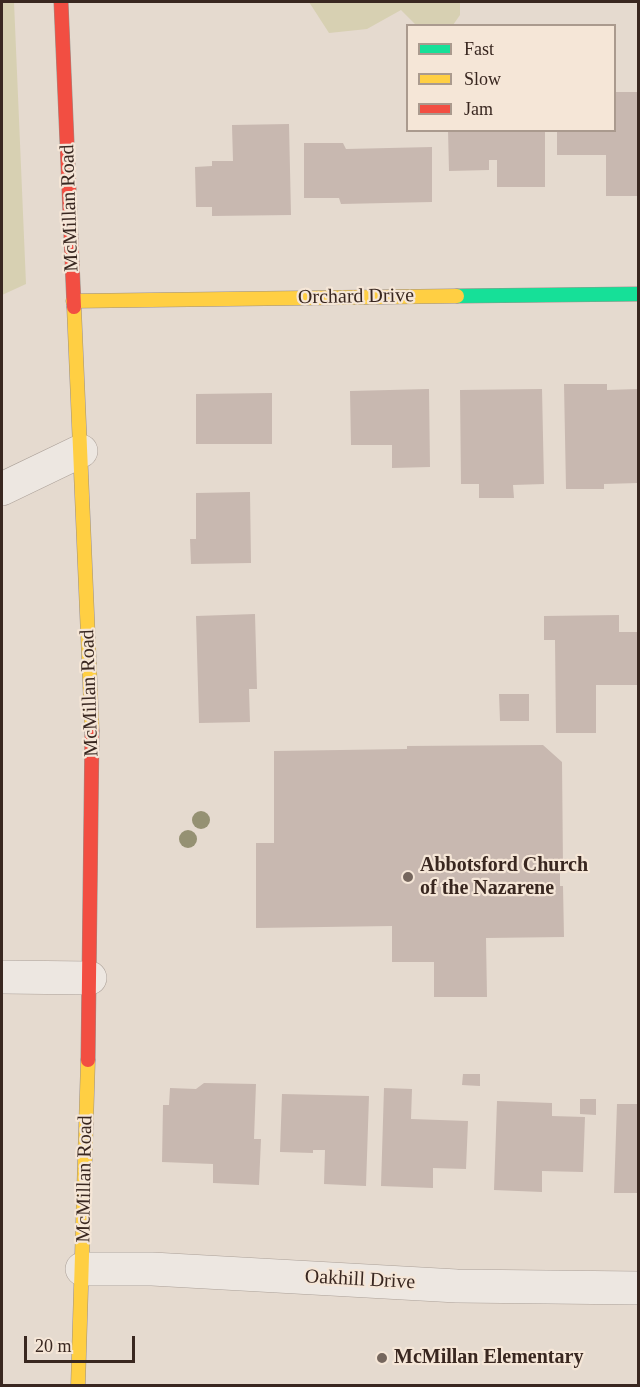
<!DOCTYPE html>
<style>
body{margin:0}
#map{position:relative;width:640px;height:1387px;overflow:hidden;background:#e5dacf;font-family:"Times New Roman",serif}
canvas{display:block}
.frame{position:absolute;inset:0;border:3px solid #392720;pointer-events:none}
.legend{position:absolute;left:406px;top:24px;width:210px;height:108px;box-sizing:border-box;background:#f5e6d7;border:2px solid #aa9a8e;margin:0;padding:8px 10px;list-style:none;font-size:18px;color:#392720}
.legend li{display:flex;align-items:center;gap:12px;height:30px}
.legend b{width:30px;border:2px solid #aa9a8e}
.scale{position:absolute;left:24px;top:1336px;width:111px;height:27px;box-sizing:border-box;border:3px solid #392720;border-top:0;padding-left:8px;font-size:18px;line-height:21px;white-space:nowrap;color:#392720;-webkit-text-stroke:4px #f5e6d7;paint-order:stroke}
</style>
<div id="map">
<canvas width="640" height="1387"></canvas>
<div class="frame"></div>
<ul class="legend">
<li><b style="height:8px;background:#16e098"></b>Fast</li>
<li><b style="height:8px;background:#ffcf43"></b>Slow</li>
<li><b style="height:8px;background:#f24e42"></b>Jam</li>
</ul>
<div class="scale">20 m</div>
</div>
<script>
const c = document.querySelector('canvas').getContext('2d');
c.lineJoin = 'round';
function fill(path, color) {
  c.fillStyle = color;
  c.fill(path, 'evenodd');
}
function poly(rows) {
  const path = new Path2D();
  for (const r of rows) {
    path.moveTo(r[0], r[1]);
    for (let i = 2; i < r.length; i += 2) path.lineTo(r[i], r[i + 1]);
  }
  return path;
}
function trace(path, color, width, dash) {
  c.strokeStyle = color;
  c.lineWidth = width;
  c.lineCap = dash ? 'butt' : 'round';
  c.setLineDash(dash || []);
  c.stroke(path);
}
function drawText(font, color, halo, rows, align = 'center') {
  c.font = font + ' "Times New Roman",serif';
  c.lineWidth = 4.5;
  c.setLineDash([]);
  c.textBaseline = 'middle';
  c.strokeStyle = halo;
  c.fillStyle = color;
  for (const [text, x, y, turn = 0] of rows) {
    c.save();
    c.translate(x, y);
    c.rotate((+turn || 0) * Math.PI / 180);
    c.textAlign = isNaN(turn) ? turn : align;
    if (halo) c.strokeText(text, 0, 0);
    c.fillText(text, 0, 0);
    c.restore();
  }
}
const green = poly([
 [2,2,14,2,26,284,2,295],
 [309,2,460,2,460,15,453,25,416,25,401,10,367,29,329,33]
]);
const building = poly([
 [614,92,638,92,638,196,606,196,606,155,557,155,557,130,614,130],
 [289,124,291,215,212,216,212,207,196,207,195,167,212,166,212,161,233,161,232,125],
 [448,130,545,130,545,187,497,187,497,160,489,160,489,170,449,171],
 [304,143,343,143,346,149,432,147,432,202,341,204,339,198,304,198],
 [564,384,607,384,607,390,638,389,638,483,604,484,604,489,566,489],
 [429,389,430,467,392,468,392,445,351,445,350,391],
 [542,389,544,484,513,485,514,498,479,498,479,484,461,484,460,390],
 [272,393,272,444,196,444,196,394],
 [250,492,251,563,191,564,190,539,196,539,196,493],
 [255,614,257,689,249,689,250,722,199,723,196,616],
 [619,615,619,632,638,632,638,685,596,685,596,733,556,733,555,640,544,640,544,616],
 [499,694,529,694,529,721,500,721],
 [543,745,562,762,563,868,560,868,560,886,563,886,564,937,486,938,487,997,434,997,434,962,392,962,392,926,256,928,256,843,274,843,274,751,407,749,407,746],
 [463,1074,480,1074,480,1086,462,1085],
 [204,1083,256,1084,254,1139,261,1139,259,1185,213,1183,213,1164,162,1162,163,1105,169,1105,170,1088,196,1089],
 [384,1088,412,1089,411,1119,468,1121,466,1169,433,1168,433,1188,381,1186],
 [282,1094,369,1096,366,1186,324,1184,325,1150,313,1150,313,1153,280,1152],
 [580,1099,596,1099,596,1115,580,1114],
 [497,1101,552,1103,552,1116,585,1117,583,1172,542,1171,542,1192,494,1190],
 [617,1104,638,1104,638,1193,614,1193]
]);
const street = poly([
 [2,489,81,451],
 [2,977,90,978],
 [82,1269,152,1269,457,1286,638,1288]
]);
const fast = poly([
 [457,296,638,294]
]);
const slow = poly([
 [73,301,457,296],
 [74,307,92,731],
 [78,1386,88,1060]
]);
const jam = poly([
 [61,2,74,307],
 [88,1060,92,731]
]);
const trees = [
 [201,820],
 [188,839]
];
const markers = [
 [408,877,6,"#75665d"],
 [382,1358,6,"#75665d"]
];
const streetNames = [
 ["McMillan Road",70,208,-92],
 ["Orchard Drive",356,297,-1],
 ["McMillan Road",90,693,-92],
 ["McMillan Road",85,1179,-89],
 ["Oakhill Drive",360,1280,3]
];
const poiNames = [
 ["Abbotsford Church",420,866],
 ["of the Nazarene",420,889],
 ["McMillan Elementary",394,1358]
];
fill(green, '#d7d0b2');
fill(building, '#c8b8b0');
trace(street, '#aba098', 34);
trace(fast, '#9a8f88', 15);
trace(slow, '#9a8f88', 15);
trace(jam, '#9a8f88', 15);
trace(street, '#ede7e1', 33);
trace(fast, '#16e098', 14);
trace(slow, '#ffcf43', 14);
trace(jam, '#f24e42', 14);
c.fillStyle = '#959173';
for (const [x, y] of trees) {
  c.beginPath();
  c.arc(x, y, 9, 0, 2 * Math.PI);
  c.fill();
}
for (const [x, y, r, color] of markers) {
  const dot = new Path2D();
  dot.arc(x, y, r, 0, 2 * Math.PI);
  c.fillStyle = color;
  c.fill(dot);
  trace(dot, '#f5e6d7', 2);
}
drawText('20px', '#392720', '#f5e6d7', streetNames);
drawText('bold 20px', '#392720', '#f5e6d7', poiNames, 'left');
</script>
